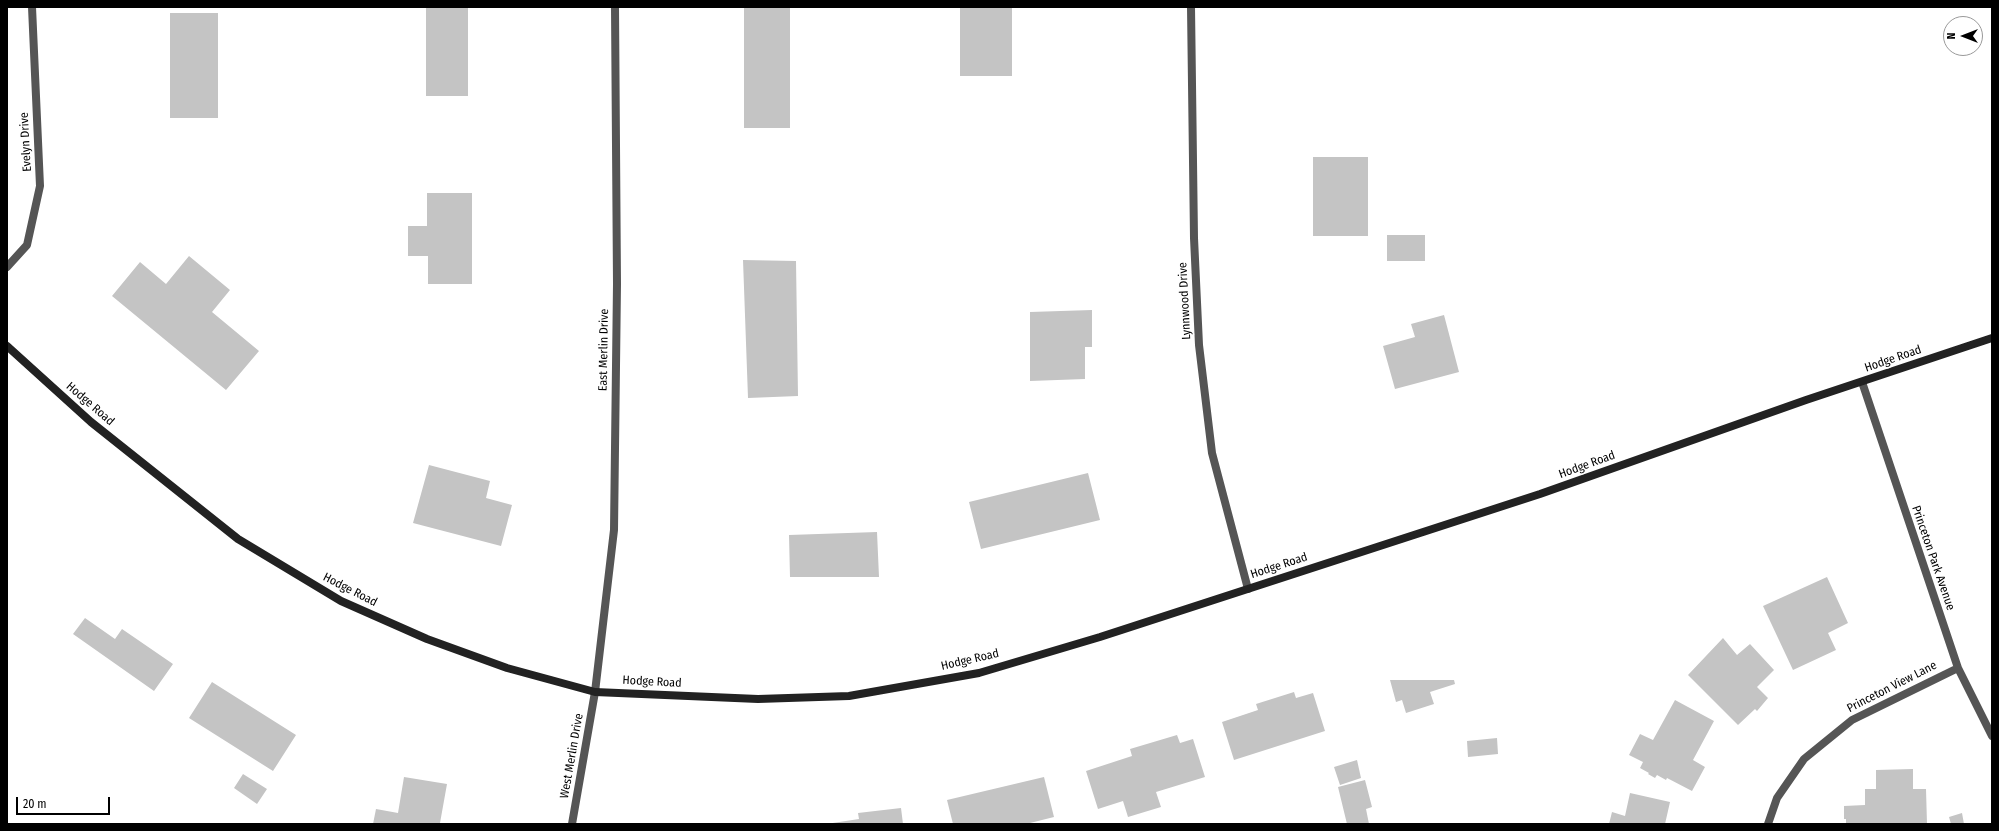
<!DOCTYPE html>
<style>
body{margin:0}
#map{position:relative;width:1999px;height:831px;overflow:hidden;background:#fff;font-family:"Fira Sans Condensed",sans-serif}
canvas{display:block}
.frame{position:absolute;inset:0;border:8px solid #000;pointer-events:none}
.north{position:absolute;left:1943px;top:16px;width:40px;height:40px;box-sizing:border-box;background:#fff;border:1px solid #999;border-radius:50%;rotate:270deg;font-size:11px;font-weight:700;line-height:16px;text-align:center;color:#000}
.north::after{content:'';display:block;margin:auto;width:14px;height:18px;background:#000;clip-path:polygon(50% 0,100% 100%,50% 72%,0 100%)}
.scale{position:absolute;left:16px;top:797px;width:94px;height:18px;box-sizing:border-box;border:2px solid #000;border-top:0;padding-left:5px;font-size:12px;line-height:14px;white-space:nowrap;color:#000;-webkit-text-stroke:3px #fff;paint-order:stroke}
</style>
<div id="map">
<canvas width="1999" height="831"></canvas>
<div class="frame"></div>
<div class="north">N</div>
<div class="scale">20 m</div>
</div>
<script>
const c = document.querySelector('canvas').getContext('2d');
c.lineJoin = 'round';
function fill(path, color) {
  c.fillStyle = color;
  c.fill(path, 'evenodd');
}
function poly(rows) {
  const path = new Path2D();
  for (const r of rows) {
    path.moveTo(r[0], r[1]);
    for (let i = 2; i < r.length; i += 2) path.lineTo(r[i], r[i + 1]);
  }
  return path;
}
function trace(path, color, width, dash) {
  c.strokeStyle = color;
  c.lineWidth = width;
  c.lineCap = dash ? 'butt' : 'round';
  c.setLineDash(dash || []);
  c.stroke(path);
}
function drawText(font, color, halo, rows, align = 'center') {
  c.font = font + ' "Fira Sans Condensed",sans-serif';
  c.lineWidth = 3;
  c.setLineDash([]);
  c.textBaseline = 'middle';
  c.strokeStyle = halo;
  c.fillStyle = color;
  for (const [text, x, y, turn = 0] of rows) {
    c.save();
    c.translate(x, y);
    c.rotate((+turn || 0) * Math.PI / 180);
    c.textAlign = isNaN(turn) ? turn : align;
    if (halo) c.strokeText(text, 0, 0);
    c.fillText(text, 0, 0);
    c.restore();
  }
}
const building = poly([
 [426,7,468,7,468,96,426,96],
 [744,7,790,7,790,128,744,128],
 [960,7,1012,7,1012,76,960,76],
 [170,13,218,13,218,118,170,118],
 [1313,157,1368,157,1368,236,1313,236],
 [427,193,472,193,472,284,428,284,428,256,408,256,408,226,427,226],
 [1387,235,1425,235,1425,261,1387,261],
 [189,256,230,290,212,312,259,351,226,390,112,296,140,262,166,284],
 [743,260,796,261,798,396,748,398],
 [1092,310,1092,347,1085,347,1085,379,1030,381,1030,312],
 [1444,315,1459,372,1395,389,1383,346,1415,337,1411,324],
 [429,465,490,481,486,498,512,505,501,546,413,523],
 [1088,473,1100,520,981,549,969,502],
 [877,532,879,577,790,577,789,535],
 [1827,577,1848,623,1828,633,1836,650,1793,670,1763,606],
 [85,618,115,639,122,629,173,664,154,691,73,634],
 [1723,638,1737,655,1750,644,1774,670,1757,687,1768,698,1757,711,1755,709,1738,725,1688,675],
 [1390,680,1454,680,1455,684,1430,692,1434,704,1406,713,1402,700,1396,702],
 [212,682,296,735,273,771,189,718],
 [1294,692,1296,698,1313,693,1325,731,1234,760,1222,722,1258,710,1256,704],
 [1675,700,1714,721,1693,760,1705,767,1692,791,1667,778,1666,780,1657,775,1655,778,1648,774,1649,773,1640,768,1643,762,1629,755,1640,734,1653,740],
 [1177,735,1180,743,1193,739,1205,777,1156,792,1161,807,1128,817,1123,801,1098,809,1086,771,1132,756,1130,749],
 [1497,738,1498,754,1468,757,1467,741],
 [1357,760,1361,778,1340,785,1334,767],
 [1913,769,1913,789,1926,789,1927,824,1846,824,1846,819,1844,819,1844,806,1865,805,1865,789,1876,789,1876,770],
 [243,774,267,789,257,804,234,788],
 [404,777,447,784,440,823,373,824,376,809,398,813],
 [1044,777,1054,817,1026,824,953,824,947,800],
 [1365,780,1372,807,1366,809,1369,824,1347,824,1338,787],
 [1630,793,1670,802,1665,824,1609,824,1612,812,1625,816],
 [901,808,903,824,826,824,859,819,858,813],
 [1962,813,1964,824,1951,824,1949,817]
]);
const street = poly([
 [1191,7,1194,238,1199,345,1212,453,1248,589],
 [7,267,27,245,40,186,32,7],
 [1862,382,1958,668,1992,736],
 [572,824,595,692,614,530,617,284,615,7],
 [1768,824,1777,798,1804,759,1852,720,1958,668]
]);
const secondary = poly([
 [7,346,91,422,238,539,341,601,427,639,507,668,595,692,758,699,849,696,979,673,1100,637,1540,494,1806,400,1992,338]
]);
const streetNames = [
 ["Evelyn Drive",26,142,-93],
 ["Lynnwood Drive",1185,301,-93],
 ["East Merlin Drive",604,350,-89],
 ["Hodge Road",1893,359,-19],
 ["Hodge Road",90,404,41],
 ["Hodge Road",1587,465,-20],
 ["Princeton Park Avenue",1933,558,71],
 ["Hodge Road",1279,566,-18],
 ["Hodge Road",350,590,27],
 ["Hodge Road",970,660,-13],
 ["Hodge Road",652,682,3],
 ["Princeton View Lane",1892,687,-27],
 ["West Merlin Drive",572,756,-80]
];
fill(building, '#c4c4c4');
trace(street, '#555', 8);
trace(secondary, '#222', 8);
drawText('12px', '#000', '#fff', streetNames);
</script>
